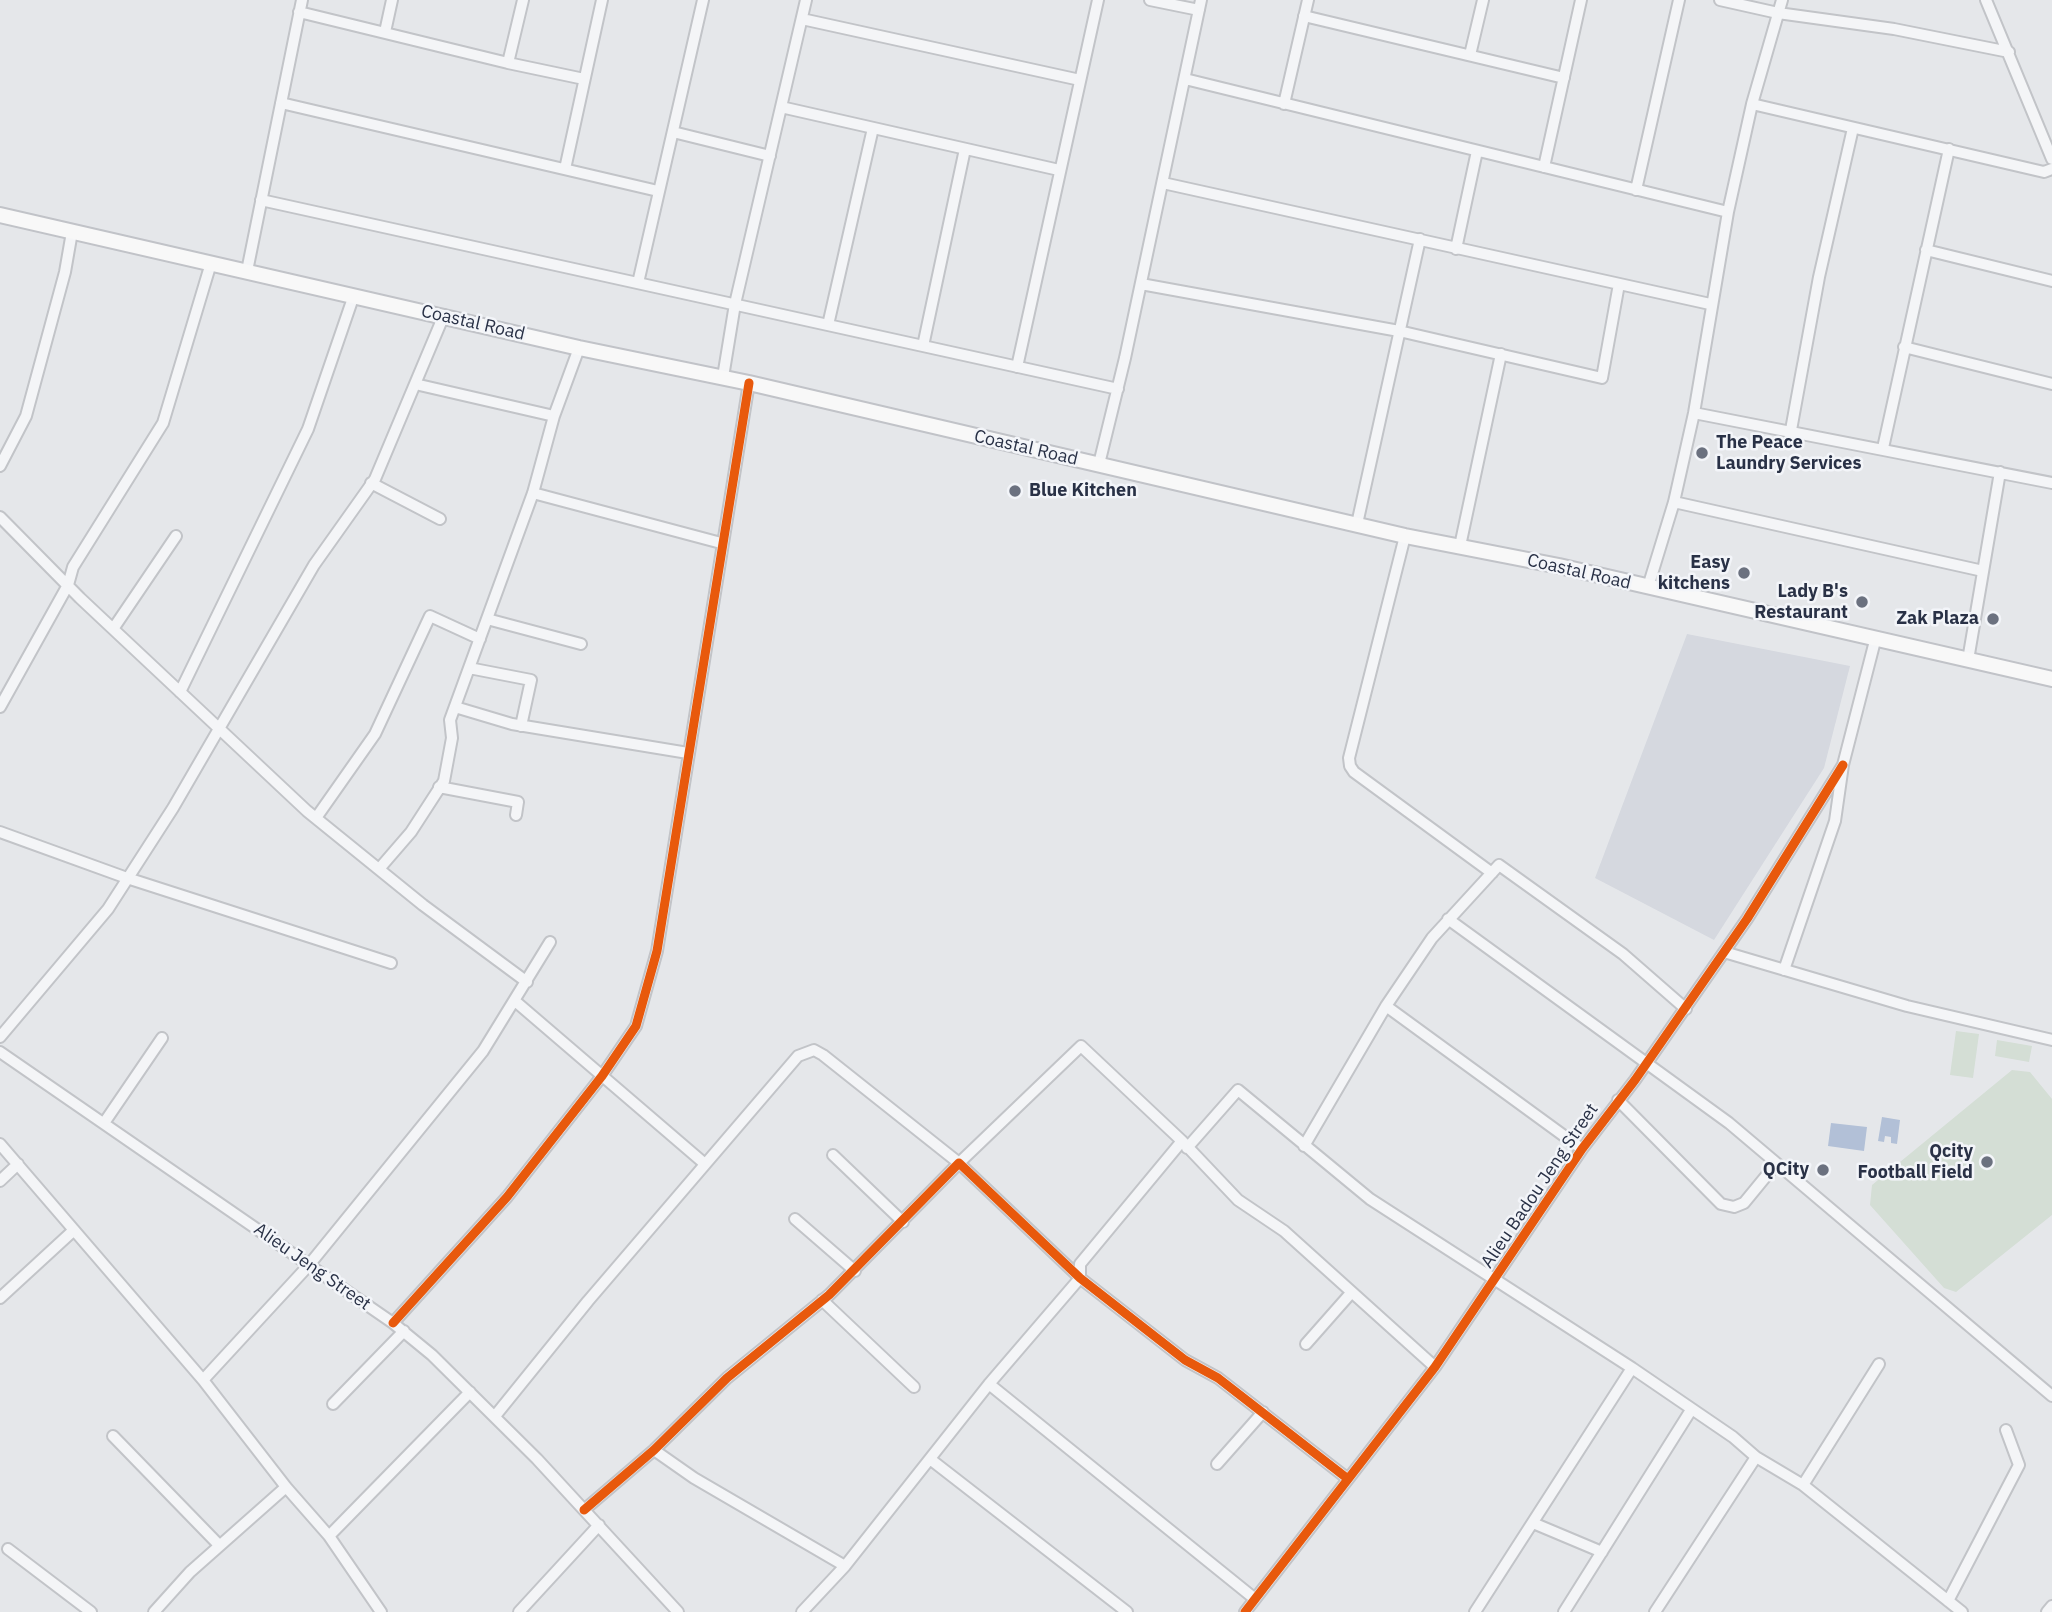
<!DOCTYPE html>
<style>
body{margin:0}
canvas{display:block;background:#e5e7ea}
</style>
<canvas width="2052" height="1612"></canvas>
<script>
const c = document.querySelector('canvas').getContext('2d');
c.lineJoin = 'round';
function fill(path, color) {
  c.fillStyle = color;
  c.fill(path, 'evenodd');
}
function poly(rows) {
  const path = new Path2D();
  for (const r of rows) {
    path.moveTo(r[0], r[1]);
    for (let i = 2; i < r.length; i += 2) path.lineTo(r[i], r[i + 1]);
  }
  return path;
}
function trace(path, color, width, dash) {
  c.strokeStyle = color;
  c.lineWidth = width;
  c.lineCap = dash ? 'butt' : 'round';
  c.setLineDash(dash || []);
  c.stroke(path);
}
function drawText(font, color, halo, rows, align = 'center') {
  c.font = font + ' "IBM Plex Sans",sans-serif';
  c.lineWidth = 5;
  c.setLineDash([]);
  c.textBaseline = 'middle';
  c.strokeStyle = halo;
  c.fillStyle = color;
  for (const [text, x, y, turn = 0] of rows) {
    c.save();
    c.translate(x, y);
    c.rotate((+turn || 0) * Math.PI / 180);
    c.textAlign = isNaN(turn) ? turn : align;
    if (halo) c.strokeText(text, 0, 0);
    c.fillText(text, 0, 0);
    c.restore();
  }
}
const built = poly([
 [1687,634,1850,666,1824,768,1714,940,1595,878]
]);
const green = poly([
 [1956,1031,1979,1034,1973,1078,1950,1075],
 [1997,1040,2032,1046,2029,1062,1995,1056],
 [2012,1070,2030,1072,2052,1099,2052,1215,1956,1292,1944,1288,1870,1205,1872,1185]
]);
const water = poly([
 [1882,1117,1900,1120,1897,1144,1891,1143,1891,1137,1885,1136,1884,1142,1878,1141],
 [1831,1123,1867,1127,1864,1151,1828,1146]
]);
const minor = poly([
 [1150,0,1199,10],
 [1720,0,1778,13,1894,29,2009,52],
 [1986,0,2052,159],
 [299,12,508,63,523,0],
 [1304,16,1564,78],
 [802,19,1080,80],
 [385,32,392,0],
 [1470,55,1483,0],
 [508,63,584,79],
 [1185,79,1728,212],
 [281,103,658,191],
 [1284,104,1308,0],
 [1752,104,2044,172,2052,169],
 [781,107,1059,170],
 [673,132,770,156],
 [1544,167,1581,0],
 [565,169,602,0],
 [1163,183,1710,304],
 [1636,190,1679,0],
 [261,200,1118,389],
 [1456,249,1477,151],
 [1926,250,2052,281],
 [247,271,302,0],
 [638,283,703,0],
 [1141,284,1399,331,1602,378,1619,284],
 [828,325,873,128],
 [923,346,965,149],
 [1904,347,2052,384],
 [1017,367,1098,0],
 [723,377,735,304,806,0],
 [415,384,554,416],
 [1694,413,2052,483],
 [1791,430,1819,277,1853,128],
 [1883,448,1949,149],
 [1099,464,1125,358,1201,0],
 [0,466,26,416,65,272,72,232],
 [371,483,440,519],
 [533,493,721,543],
 [1674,502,1983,571],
 [0,517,80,598,307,811,423,905,527,982],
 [1357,524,1420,239],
 [1405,536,1349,758,1350,766,1354,772,1492,873],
 [1460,546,1501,354],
 [1648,587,1674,502,1694,413,1728,212,1752,104,1782,0],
 [487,619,581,644],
 [113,629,176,536],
 [1968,660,2000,472],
 [469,668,531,680,521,726],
 [180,692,308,429,354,295],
 [0,707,68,585,73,567,163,423,211,263],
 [455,707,512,724,688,753],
 [439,787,518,802,516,815],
 [316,818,375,734,430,616,480,639],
 [0,832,127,878,391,963],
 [379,869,411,832,444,781,452,738,450,720,533,493,554,416,579,348],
 [1448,919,1729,1123,2052,1396],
 [1724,952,1907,1006,2052,1040],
 [1784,970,1835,821,1843,765,1876,637],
 [515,1001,705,1164],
 [1386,1006,1582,1149],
 [0,1037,108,909,173,808,314,565,375,479,444,315],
 [0,1052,393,1323,432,1355,537,1459,678,1612],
 [1618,1100,1721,1204,1734,1207,1744,1203,1776,1164],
 [104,1123,162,1038],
 [0,1144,203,1380,286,1487,329,1536,381,1612],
 [1304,1146,1386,1006,1432,938,1499,865,1623,954,1686,1009],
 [1187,1148,1238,1090,1370,1199,1632,1368,1733,1437,1756,1457,1803,1485,1962,1612],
 [833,1155,903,1222],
 [0,1181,18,1164],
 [795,1219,855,1271],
 [0,1298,74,1230],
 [822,1300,914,1387],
 [393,1323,507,1197,602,1076,636,1026,657,951,749,383],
 [1306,1344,1351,1293],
 [203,1380,309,1265,483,1051,550,942],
 [989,1384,1255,1599],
 [333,1404,404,1331],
 [495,1416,588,1301,798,1056,814,1050,823,1055,959,1163,1081,1046,1182,1141],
 [113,1436,219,1545],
 [654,1450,694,1478,845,1566],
 [930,1459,1127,1612],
 [1217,1464,1263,1412],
 [1803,1485,1879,1364],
 [584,1510,654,1450,727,1378,829,1295,959,1163,1080,1278,1185,1360,1218,1378,1348,1479],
 [1533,1523,1602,1552],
 [329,1536,470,1392],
 [8,1549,91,1612],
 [1948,1601,2019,1465,2006,1430],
 [154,1612,190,1572,286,1487],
 [519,1612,599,1525],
 [802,1612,845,1566,989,1384,1080,1278,1080,1264,1182,1141,1238,1200,1284,1231,1435,1367],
 [1245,1612,1435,1367,1582,1149,1635,1080,1747,919,1843,765],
 [1475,1612,1632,1368],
 [1564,1612,1691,1410],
 [1655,1612,1756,1457],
 [2047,1612,2052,1606]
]);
const major = poly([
 [0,215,579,348,749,383,1405,536,1559,566,2052,679]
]);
const cycleway = poly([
 [393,1323,507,1197,602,1076,636,1026,657,951,749,383],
 [584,1510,654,1450,727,1378,829,1295,959,1163,1080,1278,1185,1360,1218,1378,1348,1479],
 [1245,1612,1435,1367,1582,1149,1635,1080,1747,919,1843,765]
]);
const markers = [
 [1702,453,7,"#6b717f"],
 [1015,491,7,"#6b717f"],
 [1744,573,7,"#6b717f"],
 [1862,602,7,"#6b717f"],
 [1993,619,7,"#6b717f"],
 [1987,1162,7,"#6b717f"],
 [1823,1170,7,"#6b717f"]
];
const streetNames = [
 ["Coastal Road",473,323,13],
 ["Coastal Road",1026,448,13],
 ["Coastal Road",1579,572,13],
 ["Alieu Badou Jeng Street",1540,1186,-56],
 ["Alieu Jeng Street",312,1267,35]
];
const poiNames = [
 ["The Peace",1716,443,"left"],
 ["Laundry Services",1716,464,"left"],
 ["Blue Kitchen",1029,491,"left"],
 ["Easy",1730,563],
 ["kitchens",1730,584],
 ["Lady B's",1848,592],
 ["Restaurant",1848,613],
 ["Zak Plaza",1979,619],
 ["Qcity",1973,1152],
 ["Football Field",1973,1173],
 ["QCity",1809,1170]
];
fill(built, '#d5d8df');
fill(green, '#d4ded5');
fill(water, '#b2c0d7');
trace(minor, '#c2c4c8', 14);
trace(major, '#c1c3c8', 18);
trace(minor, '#f4f5f7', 10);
trace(major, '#f8f8f8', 14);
trace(cycleway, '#e8590c', 9);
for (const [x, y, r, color] of markers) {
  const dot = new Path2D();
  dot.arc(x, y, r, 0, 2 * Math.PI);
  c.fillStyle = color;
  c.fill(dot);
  trace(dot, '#f3f5f9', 2.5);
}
drawText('18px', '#293146', '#f3f5f9', streetNames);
drawText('bold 18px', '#293146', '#f3f5f9', poiNames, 'right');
</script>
